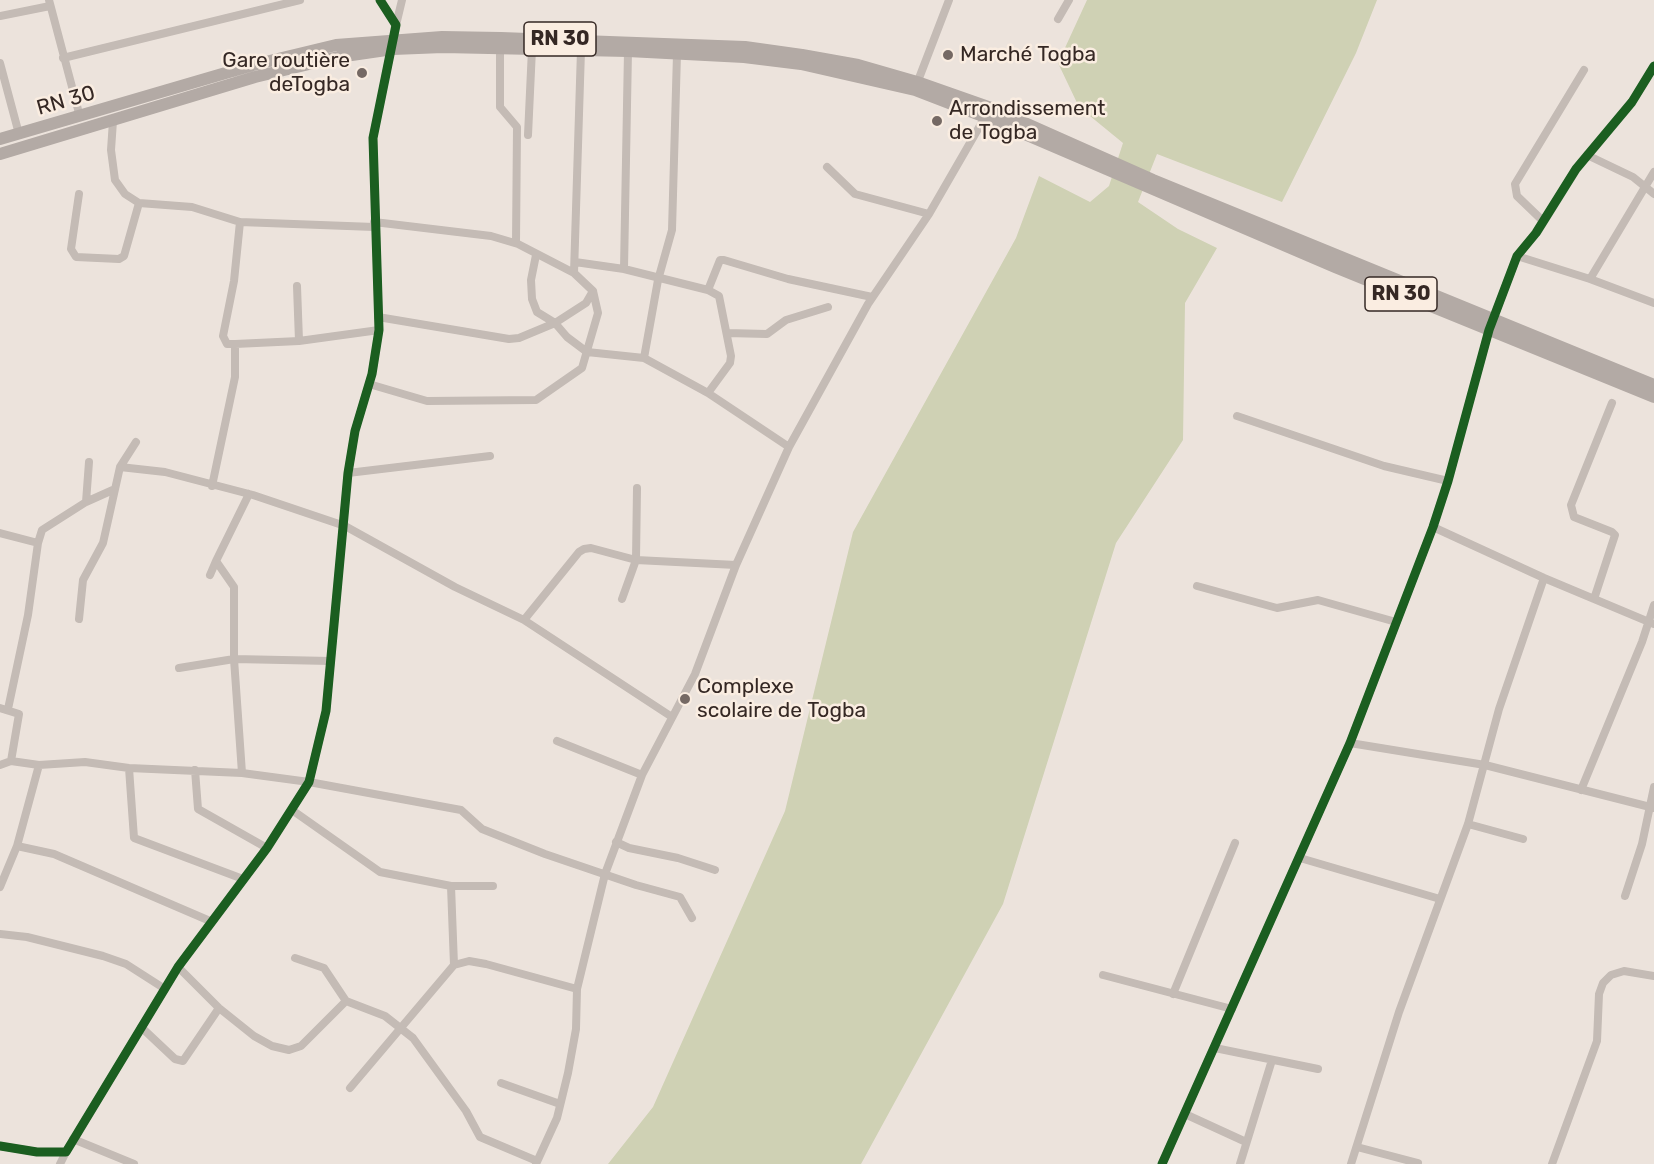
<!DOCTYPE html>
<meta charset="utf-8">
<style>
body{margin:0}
canvas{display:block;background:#ece3dc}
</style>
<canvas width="1654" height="1164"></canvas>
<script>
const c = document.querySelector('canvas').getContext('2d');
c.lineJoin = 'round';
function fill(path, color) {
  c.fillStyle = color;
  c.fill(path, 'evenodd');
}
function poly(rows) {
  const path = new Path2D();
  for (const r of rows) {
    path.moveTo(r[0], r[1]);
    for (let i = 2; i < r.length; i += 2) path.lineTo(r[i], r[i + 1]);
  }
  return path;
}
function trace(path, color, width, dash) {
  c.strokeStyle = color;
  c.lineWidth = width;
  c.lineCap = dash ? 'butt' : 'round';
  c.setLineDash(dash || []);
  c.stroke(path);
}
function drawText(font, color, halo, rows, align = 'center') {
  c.font = font + ' Rubik,sans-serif';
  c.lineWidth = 5;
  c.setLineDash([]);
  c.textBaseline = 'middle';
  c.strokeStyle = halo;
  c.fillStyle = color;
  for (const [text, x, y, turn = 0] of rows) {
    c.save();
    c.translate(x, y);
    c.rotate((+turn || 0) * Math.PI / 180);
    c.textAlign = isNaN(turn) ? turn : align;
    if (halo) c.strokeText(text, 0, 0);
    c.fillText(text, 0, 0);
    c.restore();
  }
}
const green = poly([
 [1087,0,1377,0,1356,53,1282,202,1157,154,1138,202,1178,229,1217,248,1185,303,1183,440,1116,543,1003,904,861,1164,608,1164,653,1107,785,811,853,532,1016,238,1039,176,1090,202,1109,186,1123,143,1079,107,1058,63]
]);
const street = poly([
 [49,0,80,117],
 [0,16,50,6],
 [1058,19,1069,0],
 [396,25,402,0],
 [500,48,500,107,517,127,516,243],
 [63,58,300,0],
 [0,63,19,134],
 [916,86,949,0],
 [113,121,111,150,115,180,125,194,139,203,192,207,240,222,374,227],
 [528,135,532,49],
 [1587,155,1633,177,1654,194],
 [827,167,855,194,929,214],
 [79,194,71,249,76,257,119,259,124,256,139,203],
 [1543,221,1517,196,1515,184,1584,70],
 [536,255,531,280,532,299,537,312,555,323,567,337,587,352,644,358,708,393,789,447],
 [1517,256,1590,279,1654,303],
 [575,262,624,269,708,290,719,296,731,356,730,363,708,393],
 [624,269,628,51],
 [574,273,581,50],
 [1590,279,1654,172],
 [297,286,299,341],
 [708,290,720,260,724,260,788,279,872,297],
 [378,317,509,339,519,338,555,323,586,303,593,291],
 [727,333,767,334,786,320,828,307],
 [235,344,299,341,379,330],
 [644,358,658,280,672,230,677,54],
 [369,384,427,401,536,400,582,368,598,313,593,291,574,273,518,244,491,236,374,222],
 [1237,416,1384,466,1448,481],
 [120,467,165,472,253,495,345,526,455,587,524,620,672,717],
 [348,473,490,456],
 [212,486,235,377,235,344,227,344,223,336,234,281,240,222],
 [86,502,89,462],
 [1433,527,1544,578,1654,624],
 [0,533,38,543],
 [210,575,216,561],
 [1197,586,1277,608,1318,600,1396,622],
 [622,599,636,560,637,488],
 [1594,599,1615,535,1612,532,1574,517,1571,505,1612,403],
 [79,619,83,580,103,543,120,467,136,442],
 [524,620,579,552,584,549,591,548,636,560,736,565],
 [179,668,234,659,331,661],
 [0,708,19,714,11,761],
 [8,709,28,615,38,543,42,530,86,502,115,489],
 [557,741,642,775],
 [1350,743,1485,765,1654,808],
 [0,765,11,761,39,765,85,762,129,768,242,773,309,782,461,810,482,829,545,854,636,885,680,897,692,918],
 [129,768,134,838,243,879],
 [195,770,198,809,267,848],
 [242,773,234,659,234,587,216,561,249,494],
 [1581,790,1642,642,1654,605],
 [292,810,380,872,451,886,493,886],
 [1468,824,1523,839],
 [616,842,629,848,678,858,715,870],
 [17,846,54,854,210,921],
 [1300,858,1440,899],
 [451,886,454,965],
 [0,887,17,846,39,765],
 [1625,896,1642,844,1654,787],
 [0,934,27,937,103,956,126,964,165,989],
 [295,958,324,968,346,1001,385,1016,413,1038,466,1111,480,1137,537,1161],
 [178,967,219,1008,254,1036,272,1046,289,1050,301,1046,346,1001],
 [1103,975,1232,1009],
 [1173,994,1235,843],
 [141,1027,175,1059,183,1061,219,1008],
 [1215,1048,1318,1069],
 [501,1083,560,1104],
 [350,1088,454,965,469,961,486,964,577,989],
 [1185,1114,1246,1142],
 [73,1139,134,1164],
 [0,1146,37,1152,66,1152,178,967,267,848,309,782,326,711,348,473,355,431,372,374,379,330,373,138,396,25,380,0],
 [1357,1147,1418,1163],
 [60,1164,66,1152],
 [536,1164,557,1118,568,1073,576,1029,577,989,605,874,642,775,695,674,736,565,789,447,868,304,929,214,985,117],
 [1162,1164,1350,743,1433,527,1448,481,1489,330,1517,256,1536,233,1576,169,1632,102,1654,66],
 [1240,1164,1272,1060],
 [1351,1164,1399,1012,1468,824,1499,709,1544,578],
 [1552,1164,1597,1041,1599,994,1603,983,1611,975,1624,971,1654,976]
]);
const primary = poly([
 [0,139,253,65,336,45,442,37,501,38,745,47,802,55,858,65,917,82,991,108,1153,180,1654,385],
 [0,154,255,77,338,57,393,49,443,47,628,51,744,57,801,64,915,90,985,117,1335,267,1654,397]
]);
const cycleway = poly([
 [0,1146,37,1152,66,1152,178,967,267,848,309,782,326,711,348,473,355,431,372,374,379,330,373,138,396,25,380,0],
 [1162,1164,1350,743,1433,527,1448,481,1489,330,1517,256,1536,233,1576,169,1632,102,1654,66]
]);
const markers = [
 [948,55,6,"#756964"],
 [362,73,6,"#756964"],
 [937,121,6,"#756964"],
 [685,699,6,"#756964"]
];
const shields = [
 [560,39,72],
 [1401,294,72]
];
const shieldNames = [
 ["RN 30",560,39],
 ["RN 30",1401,294]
];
const poiNames = [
 ["Marché Togba",960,55],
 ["Gare routière",350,61,"right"],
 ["deTogba",350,85,"right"],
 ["Arrondissement",949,109],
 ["de Togba",949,133],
 ["Complexe",697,687],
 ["scolaire de Togba",697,711]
];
const streetNames = [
 ["RN 30",66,101,-16]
];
fill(green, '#cfd1b4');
trace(street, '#c4bbb5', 8);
trace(primary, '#b3aaa5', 12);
trace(cycleway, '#1b5e20', 9);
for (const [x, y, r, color] of markers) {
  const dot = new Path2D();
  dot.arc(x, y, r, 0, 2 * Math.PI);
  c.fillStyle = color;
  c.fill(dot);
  trace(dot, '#faede1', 2);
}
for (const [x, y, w] of shields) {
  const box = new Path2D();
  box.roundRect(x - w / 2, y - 17, w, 34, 4.5);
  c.fillStyle = '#faede1';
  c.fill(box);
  trace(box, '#352824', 1.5);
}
drawText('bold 20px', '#352824', null, shieldNames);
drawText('21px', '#352824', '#faede1', poiNames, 'left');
drawText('21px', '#352824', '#faede1', streetNames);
</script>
